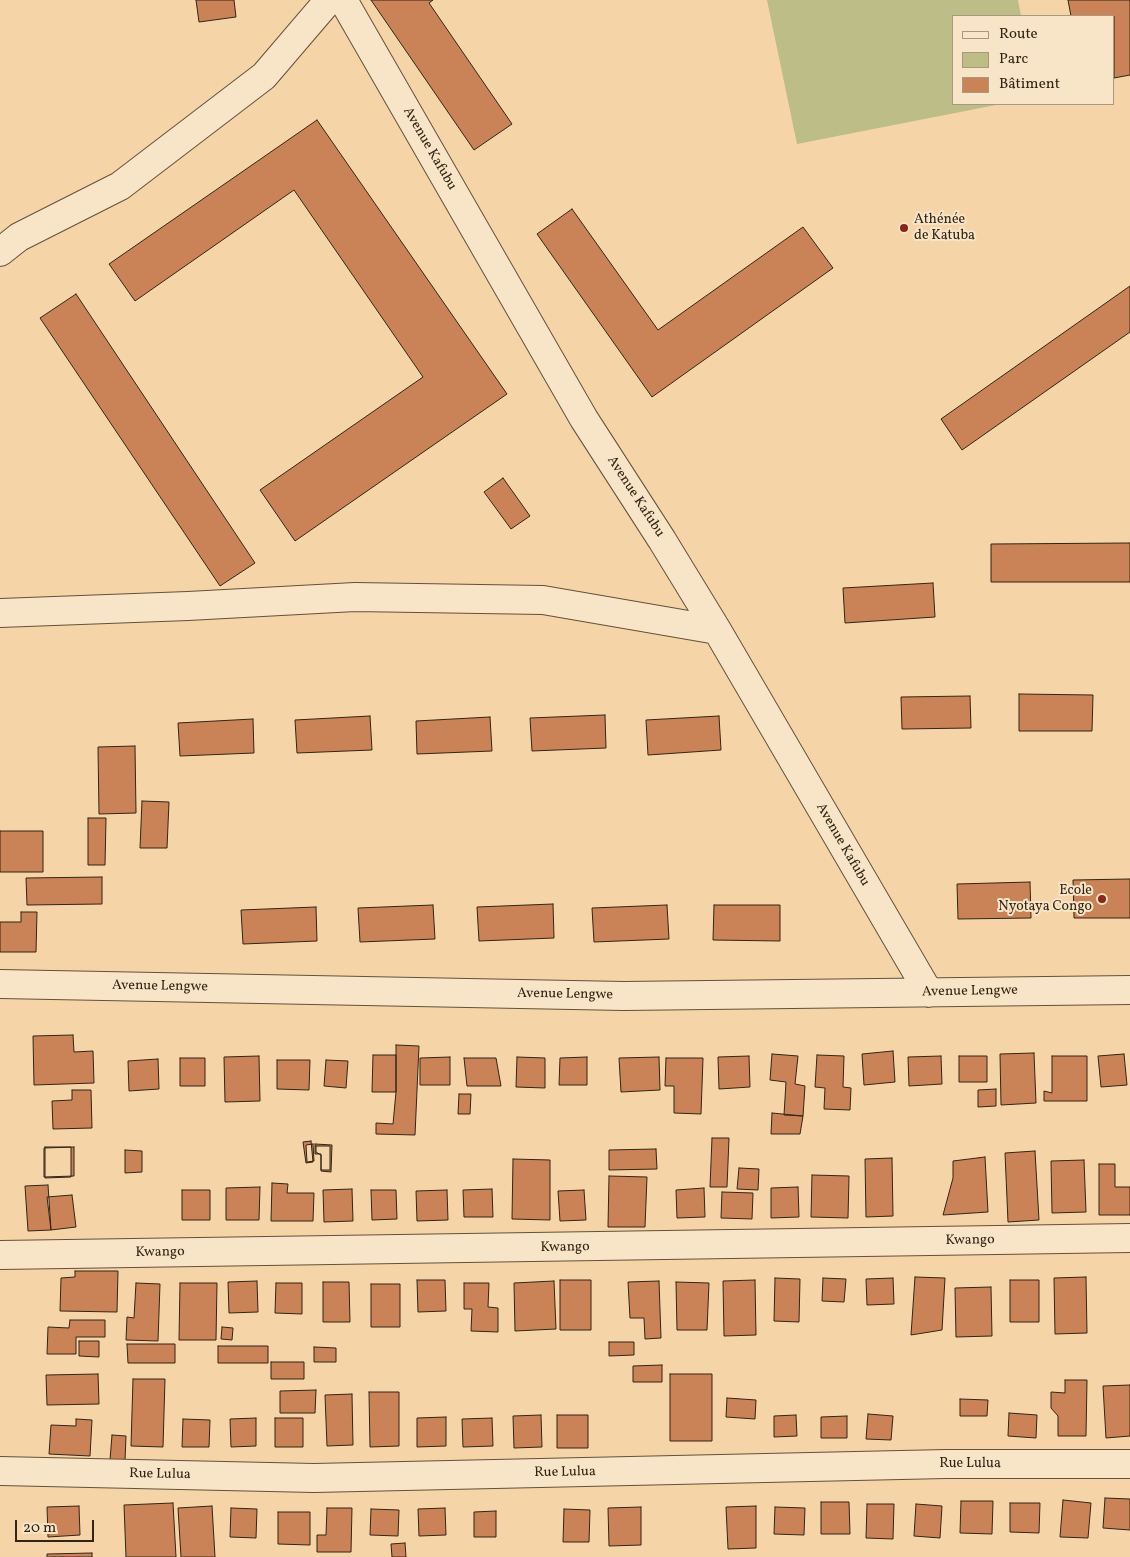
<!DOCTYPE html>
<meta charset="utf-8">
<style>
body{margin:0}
#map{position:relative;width:1130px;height:1557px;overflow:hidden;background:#f5d5a7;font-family:Vollkorn,serif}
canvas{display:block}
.legend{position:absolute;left:952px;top:15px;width:162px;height:90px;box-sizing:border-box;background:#f8e4c6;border:1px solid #a9987f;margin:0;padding:6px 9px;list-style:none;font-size:15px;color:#322515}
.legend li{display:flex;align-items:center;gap:10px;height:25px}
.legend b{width:25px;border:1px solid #a9987f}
.scale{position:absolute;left:15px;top:1520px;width:79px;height:22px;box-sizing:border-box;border:2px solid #322515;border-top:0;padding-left:6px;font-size:15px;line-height:18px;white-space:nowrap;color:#322515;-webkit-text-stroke:4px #f8e4c6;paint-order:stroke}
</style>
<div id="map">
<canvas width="1130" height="1557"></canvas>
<ul class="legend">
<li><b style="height:6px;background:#f8e4c6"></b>Route</li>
<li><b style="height:14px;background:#bcbd87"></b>Parc</li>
<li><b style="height:14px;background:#ca8357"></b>Bâtiment</li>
</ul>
<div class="scale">20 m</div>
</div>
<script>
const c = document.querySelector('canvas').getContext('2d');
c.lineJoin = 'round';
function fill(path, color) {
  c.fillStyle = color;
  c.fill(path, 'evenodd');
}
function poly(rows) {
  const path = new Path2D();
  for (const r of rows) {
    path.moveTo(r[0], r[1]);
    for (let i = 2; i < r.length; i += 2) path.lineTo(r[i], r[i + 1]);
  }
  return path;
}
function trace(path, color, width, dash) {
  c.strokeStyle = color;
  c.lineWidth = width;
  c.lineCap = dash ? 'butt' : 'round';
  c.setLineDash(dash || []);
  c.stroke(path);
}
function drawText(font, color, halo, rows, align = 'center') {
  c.font = font + ' Vollkorn,serif';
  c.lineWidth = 4;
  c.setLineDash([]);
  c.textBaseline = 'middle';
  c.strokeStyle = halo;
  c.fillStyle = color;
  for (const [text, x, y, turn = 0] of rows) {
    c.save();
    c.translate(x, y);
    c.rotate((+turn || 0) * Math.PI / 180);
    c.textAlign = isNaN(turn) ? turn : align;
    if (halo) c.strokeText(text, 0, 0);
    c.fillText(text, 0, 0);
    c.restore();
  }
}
const green = poly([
 [767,0,1018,0,1021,16,954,16,954,104,1001,104,797,144]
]);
const building = poly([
 [196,0,234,0,236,17,199,22,196,0],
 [371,0,433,0,429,3,512,124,474,150,371,0],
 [1068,0,1130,0,1130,75,1114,78,1114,16,1071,16,1068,0],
 [317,120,507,394,295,541,260,490,423,377,294,190,135,301,109,264,317,120],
 [572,209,658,330,803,227,833,268,652,397,537,234,572,209],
 [1130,286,1130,332,962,450,941,419,1130,286],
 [76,294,255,563,220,586,40,318,76,294],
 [503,478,530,516,511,529,484,492,503,478],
 [1130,543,1130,582,991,582,991,544,1130,543],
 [933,583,935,617,845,623,843,588,933,583],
 [1019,694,1093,695,1092,731,1019,731,1019,694],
 [970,696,971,728,902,729,901,697,970,696],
 [605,715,606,748,532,751,530,718,605,715],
 [370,716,372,750,297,753,295,720,370,716],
 [719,716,721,750,648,755,646,720,719,716],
 [490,717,492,751,417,754,416,721,490,717],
 [253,719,254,753,180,756,178,723,253,719],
 [135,746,136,813,99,814,98,747,135,746],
 [142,801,169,802,167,848,140,848,142,801],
 [88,818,106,818,105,865,88,865,88,818],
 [0,831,43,831,43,872,0,872,0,831],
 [102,877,102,904,27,905,26,878,102,877],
 [1130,879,1130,918,1074,918,1073,880,1130,879],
 [1030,882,1031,918,958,919,957,884,1030,882],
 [553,904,554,938,479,941,477,907,553,904],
 [433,905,435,939,360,942,358,908,433,905],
 [667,905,669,939,594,942,592,908,667,905],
 [714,905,780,905,780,941,713,940,714,905],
 [316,907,317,941,243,944,241,910,316,907],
 [21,912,37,912,36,952,0,952,0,922,21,922,21,912],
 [73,1035,74,1052,93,1051,94,1083,34,1085,33,1036,73,1035],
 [396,1045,419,1046,415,1135,376,1134,376,1123,393,1124,396,1092,396,1045],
 [893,1051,895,1082,864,1085,862,1054,893,1051],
 [1034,1053,1036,1103,1001,1105,1000,1054,1034,1053],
 [772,1054,798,1056,795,1084,805,1086,803,1116,784,1115,786,1082,770,1080,772,1054],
 [1124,1054,1127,1085,1101,1087,1098,1056,1124,1054],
 [373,1055,396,1055,396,1092,372,1092,373,1055],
 [817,1055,844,1056,843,1087,851,1088,850,1110,824,1109,825,1088,815,1087,817,1055],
 [259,1056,260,1101,225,1102,224,1057,259,1056],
 [749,1056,750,1087,719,1089,718,1057,749,1056],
 [941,1056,942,1084,909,1086,908,1057,941,1056],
 [959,1056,987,1056,987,1082,959,1082,959,1056],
 [1052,1056,1087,1056,1087,1101,1044,1101,1044,1091,1052,1093,1052,1056],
 [450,1057,450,1085,420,1085,420,1058,450,1057],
 [517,1057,545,1058,545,1088,516,1087,517,1057],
 [587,1057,587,1085,559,1085,560,1058,587,1057],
 [659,1057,660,1090,621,1092,619,1058,659,1057],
 [180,1058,205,1058,205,1086,180,1086,180,1058],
 [464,1058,496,1058,501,1086,467,1086,464,1058],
 [666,1058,703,1058,701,1114,674,1113,674,1086,665,1086,666,1058],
 [158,1059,159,1089,129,1091,128,1061,158,1059],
 [277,1060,310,1060,309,1090,277,1089,277,1060],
 [326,1060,348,1061,346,1088,324,1086,326,1060],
 [996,1089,996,1106,978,1107,978,1090,996,1089],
 [72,1090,91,1090,92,1128,53,1129,52,1101,72,1100,72,1090],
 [459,1094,471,1094,470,1114,458,1114,459,1094],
 [772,1113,803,1116,800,1134,771,1134,772,1113],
 [712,1138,729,1138,727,1187,710,1187,712,1138],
 [311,1141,313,1162,306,1163,303,1142,311,1141],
 [313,1144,314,1161,307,1162,306,1145,313,1144],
 [315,1144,332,1145,331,1172,321,1171,321,1154,315,1154,315,1144],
 [316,1146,330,1146,330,1170,321,1170,321,1155,316,1152,316,1146],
 [45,1147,71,1147,71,1177,45,1178,45,1147],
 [74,1147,74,1176,44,1177,44,1148,74,1147],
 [656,1149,657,1169,609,1170,609,1150,656,1149],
 [125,1150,142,1151,142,1172,125,1173,125,1150],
 [1035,1151,1039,1220,1008,1222,1005,1153,1035,1151],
 [985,1157,988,1212,943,1215,953,1178,953,1161,985,1157],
 [892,1158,893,1216,866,1217,865,1159,892,1158],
 [513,1159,550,1160,550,1220,512,1219,513,1159],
 [1084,1160,1086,1212,1052,1213,1051,1161,1084,1160],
 [1099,1164,1115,1164,1115,1187,1130,1187,1130,1215,1099,1215,1099,1164],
 [739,1168,759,1169,758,1190,737,1189,739,1168],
 [812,1175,849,1176,848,1218,811,1217,812,1175],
 [609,1176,647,1177,645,1227,608,1227,609,1176],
 [272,1183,288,1184,287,1193,314,1193,313,1221,271,1221,272,1183],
 [48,1185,51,1230,28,1231,25,1186,48,1185],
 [260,1187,259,1220,226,1220,226,1188,260,1187],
 [798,1187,799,1217,771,1218,771,1188,798,1187],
 [704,1188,705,1217,677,1218,676,1190,704,1188],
 [352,1189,353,1221,324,1222,323,1190,352,1189],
 [492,1189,493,1217,464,1217,463,1190,492,1189],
 [182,1190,210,1190,210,1220,182,1220,182,1190],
 [371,1190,396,1190,397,1219,372,1220,371,1190],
 [447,1190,448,1220,417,1221,416,1191,447,1190],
 [584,1190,586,1220,560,1221,558,1191,584,1190],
 [722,1192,753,1193,752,1219,721,1218,722,1192],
 [72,1195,76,1227,51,1230,47,1197,72,1195],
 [75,1271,118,1271,117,1312,60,1311,61,1278,75,1277,75,1271],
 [915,1277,945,1278,942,1330,911,1335,915,1277],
 [1086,1277,1087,1333,1055,1334,1054,1278,1086,1277],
 [775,1278,800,1279,799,1322,774,1321,775,1278],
 [823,1278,846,1279,844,1302,822,1301,823,1278],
 [893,1278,894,1304,867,1305,866,1279,893,1278],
 [417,1280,445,1280,446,1311,418,1312,417,1280],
 [560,1280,591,1280,591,1330,560,1330,560,1280],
 [755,1280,756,1335,724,1336,723,1281,755,1280],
 [1010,1280,1039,1280,1039,1322,1010,1322,1010,1280],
 [257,1281,258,1312,229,1313,228,1282,257,1281],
 [554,1281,556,1329,515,1331,514,1283,554,1281],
 [659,1281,661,1338,645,1339,644,1318,630,1318,628,1282,659,1281],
 [323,1282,349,1282,350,1322,323,1322,323,1282],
 [676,1282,709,1283,707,1330,677,1330,676,1282],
 [136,1283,160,1284,158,1341,126,1340,127,1317,134,1318,136,1283],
 [180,1283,217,1283,216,1340,179,1340,180,1283],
 [276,1283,302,1283,302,1314,275,1313,276,1283],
 [464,1283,489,1283,488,1307,498,1308,498,1332,471,1331,472,1309,464,1309,464,1283],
 [371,1284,400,1284,400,1327,371,1327,371,1284],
 [991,1287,992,1336,956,1337,955,1288,991,1287],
 [70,1320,105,1320,105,1337,76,1337,76,1354,47,1354,48,1327,69,1328,70,1320],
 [222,1327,233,1328,232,1340,221,1339,222,1327],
 [79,1341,99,1341,99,1357,79,1356,79,1341],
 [609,1342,634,1342,634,1355,609,1356,609,1342],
 [127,1344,175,1344,175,1363,128,1363,127,1344],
 [218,1346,268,1346,268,1363,218,1363,218,1346],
 [314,1347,336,1348,336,1362,314,1362,314,1347],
 [271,1362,304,1362,304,1379,271,1379,271,1362],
 [662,1365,662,1382,633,1382,633,1366,662,1365],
 [98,1374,99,1404,47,1405,46,1375,98,1374],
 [670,1374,712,1374,712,1441,670,1441,670,1374],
 [133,1379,165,1379,163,1447,131,1446,133,1379],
 [1065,1380,1087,1380,1086,1436,1058,1436,1058,1416,1051,1408,1051,1392,1065,1393,1065,1380],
 [1130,1385,1130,1436,1106,1438,1103,1386,1130,1385],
 [316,1390,315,1413,280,1413,280,1391,316,1390],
 [369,1392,399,1392,399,1446,370,1447,369,1392],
 [352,1394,353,1445,327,1446,325,1395,352,1394],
 [727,1398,756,1400,755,1419,726,1417,727,1398],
 [960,1399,988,1400,987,1416,960,1416,960,1399],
 [1009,1413,1037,1415,1036,1438,1008,1436,1009,1413],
 [868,1414,893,1416,891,1440,866,1439,868,1414],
 [541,1415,542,1447,514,1448,513,1416,541,1415],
 [557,1415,588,1415,588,1448,557,1448,557,1415],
 [796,1415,797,1436,774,1437,774,1416,796,1415],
 [847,1416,847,1438,821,1438,821,1417,847,1416],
 [446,1417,446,1446,417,1447,417,1418,446,1417],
 [256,1418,256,1446,231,1447,230,1419,256,1418],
 [275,1418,303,1418,303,1447,275,1447,275,1418],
 [492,1418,493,1446,463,1447,462,1419,492,1418],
 [76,1419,92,1420,90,1456,49,1454,51,1425,76,1426,76,1419],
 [183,1419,210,1420,209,1447,182,1447,183,1419],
 [112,1435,126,1436,125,1461,110,1460,112,1435],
 [1105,1498,1130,1499,1130,1530,1103,1528,1105,1498],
 [1063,1500,1091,1503,1088,1538,1060,1537,1063,1500],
 [961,1501,993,1501,992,1534,960,1533,961,1501],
 [821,1502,849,1502,850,1534,821,1534,821,1502],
 [173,1503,176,1557,126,1557,124,1505,173,1503],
 [1010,1503,1040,1503,1039,1533,1010,1532,1010,1503],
 [867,1504,894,1504,893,1539,866,1538,867,1504],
 [916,1504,942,1506,940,1538,914,1536,916,1504],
 [79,1506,80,1535,48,1537,47,1507,79,1506],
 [212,1506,215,1557,181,1557,178,1508,212,1506],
 [756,1506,756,1548,728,1549,726,1507,756,1506],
 [641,1507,641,1545,609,1546,608,1508,641,1507],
 [775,1507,805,1508,804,1535,774,1534,775,1507],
 [231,1508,257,1509,256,1538,230,1537,231,1508],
 [327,1508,352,1508,351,1552,317,1552,317,1535,326,1535,327,1508],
 [445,1508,446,1535,419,1536,418,1509,445,1508],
 [371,1509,399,1510,398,1536,370,1535,371,1509],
 [564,1509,590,1510,589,1542,563,1542,564,1509],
 [496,1511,496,1537,474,1537,474,1512,496,1511],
 [278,1512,310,1512,310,1545,278,1544,278,1512],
 [405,1543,406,1557,392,1557,391,1544,405,1543],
 [92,1553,92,1557,47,1557,47,1554,92,1553]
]);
const minor = poly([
 [343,0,584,419,662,540,717,630,929,993],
 [0,252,19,237,120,186,264,76,329,0],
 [0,613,188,606,355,597,543,600,717,630],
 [0,984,624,996,1130,990],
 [0,1255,1130,1238],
 [0,1471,314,1478,946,1464,1130,1464]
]);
const markers = [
 [904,228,5,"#8f2418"],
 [1102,899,5,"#8f2418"]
];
const streetNames = [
 ["Avenue Kafubu",429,149,60],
 ["Avenue Kafubu",635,497,57],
 ["Avenue Kafubu",842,845,60],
 ["Avenue Lengwe",160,987,1],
 ["Avenue Lengwe",970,992,-1],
 ["Avenue Lengwe",565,995,1],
 ["Kwango",970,1241,-1],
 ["Kwango",565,1248,-1],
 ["Kwango",160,1253,-1],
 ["Rue Lulua",970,1464],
 ["Rue Lulua",565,1473,-1],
 ["Rue Lulua",160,1475,1]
];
const poiNames = [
 ["Athénée",914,220],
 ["de Katuba",914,236],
 ["Ecole",1092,891,"right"],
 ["Nyotaya Congo",1092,907,"right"]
];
fill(green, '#bcbd87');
fill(building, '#ca8357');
trace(building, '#322515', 1);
trace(minor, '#63513a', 30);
trace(minor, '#f8e4c6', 28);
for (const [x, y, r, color] of markers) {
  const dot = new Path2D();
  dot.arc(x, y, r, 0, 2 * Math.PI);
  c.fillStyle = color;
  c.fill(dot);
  trace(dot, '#f8e4c6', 2);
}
drawText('14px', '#322515', '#f8e4c6', streetNames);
drawText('14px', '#322515', '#f8e4c6', poiNames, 'left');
</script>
